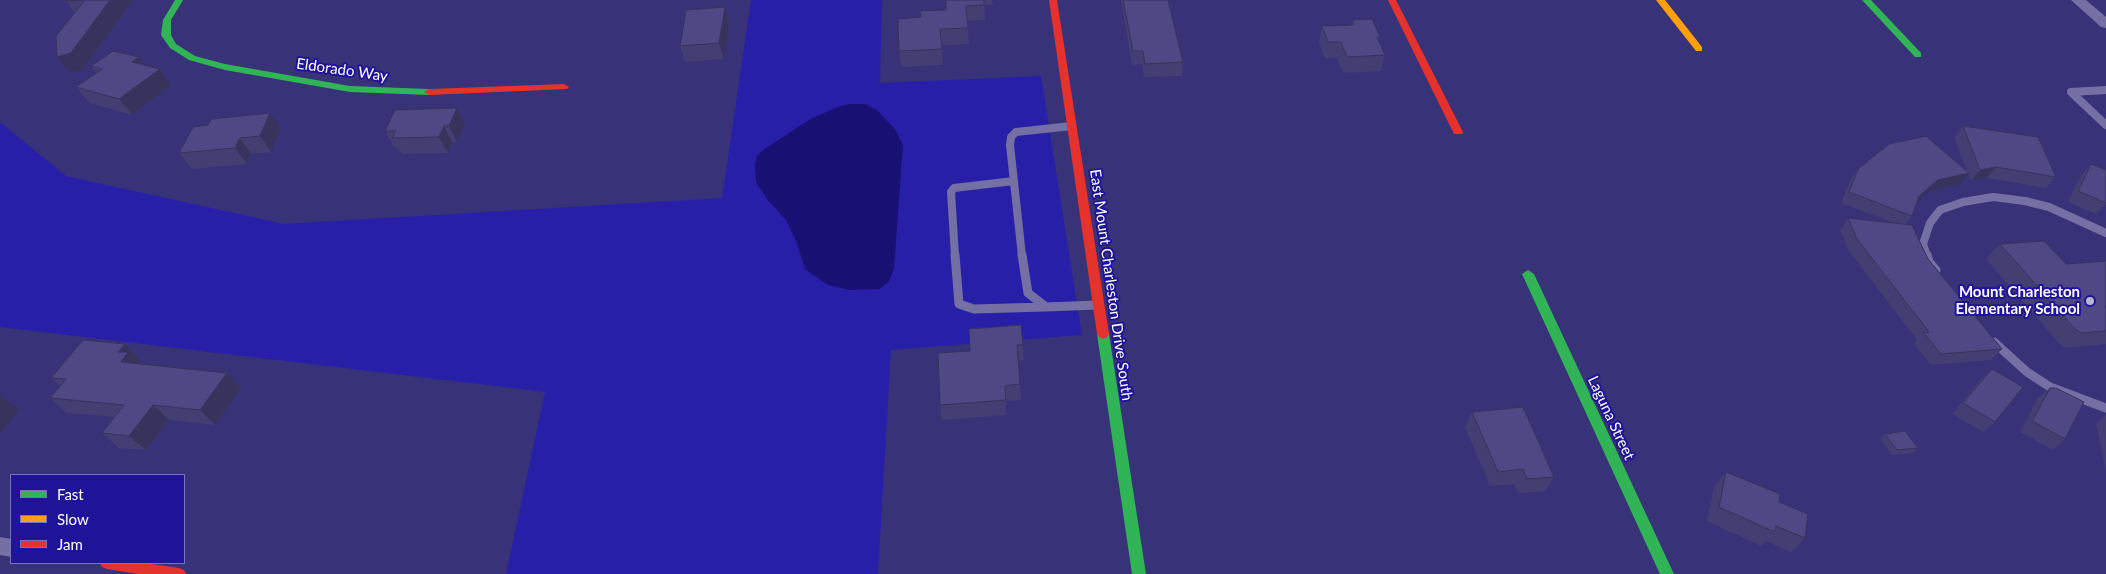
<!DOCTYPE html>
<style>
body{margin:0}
#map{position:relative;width:2106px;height:574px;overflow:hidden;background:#383279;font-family:Lato,sans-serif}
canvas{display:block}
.legend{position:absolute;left:10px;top:474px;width:175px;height:90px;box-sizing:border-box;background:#1f1497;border:1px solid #7972c1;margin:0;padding:6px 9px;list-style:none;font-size:15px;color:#fff}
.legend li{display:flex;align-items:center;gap:10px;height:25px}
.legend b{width:25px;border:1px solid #7972c1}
</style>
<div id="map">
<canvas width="2106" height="574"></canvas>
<ul class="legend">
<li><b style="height:6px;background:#30b455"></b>Fast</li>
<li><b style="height:6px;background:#ff9f0a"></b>Slow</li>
<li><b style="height:6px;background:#e5322d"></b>Jam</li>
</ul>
</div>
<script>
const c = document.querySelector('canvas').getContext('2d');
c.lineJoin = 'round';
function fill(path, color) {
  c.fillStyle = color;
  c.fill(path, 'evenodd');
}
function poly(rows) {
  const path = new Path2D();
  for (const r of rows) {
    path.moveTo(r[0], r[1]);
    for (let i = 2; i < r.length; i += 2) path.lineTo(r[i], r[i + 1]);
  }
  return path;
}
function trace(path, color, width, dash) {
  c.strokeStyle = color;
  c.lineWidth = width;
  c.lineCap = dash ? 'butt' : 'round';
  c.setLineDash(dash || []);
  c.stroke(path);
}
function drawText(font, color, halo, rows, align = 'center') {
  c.font = font + ' Lato,sans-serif';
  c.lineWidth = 4;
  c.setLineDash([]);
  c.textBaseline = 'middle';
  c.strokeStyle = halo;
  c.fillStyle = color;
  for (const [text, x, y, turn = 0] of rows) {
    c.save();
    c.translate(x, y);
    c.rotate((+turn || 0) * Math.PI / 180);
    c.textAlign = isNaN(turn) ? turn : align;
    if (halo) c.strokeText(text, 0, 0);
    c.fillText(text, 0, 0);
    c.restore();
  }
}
const green = poly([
 [751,0,882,0,880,83,1041,76,1082,335,891,350,878,574,506,574,545,392,0,327,0,122,66,176,284,224,722,198]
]);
const water = poly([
 [849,104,865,104,877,110,895,129,903,145,894,269,888,283,879,289,850,290,828,285,805,269,796,241,786,220,767,199,756,182,755,164,757,156,763,150,812,118,838,107]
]);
const laneFar1 = poly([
 [2106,90,2071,92,2106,125],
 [955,256,951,192,954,188,1014,181],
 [1022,256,1010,145,1011,137,1016,132,1072,126],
 [1927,256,1923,244,1930,223,1940,210,1963,202,1993,197,2025,201,2049,207,2106,233]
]);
const lane = poly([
 [955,255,959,304,974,309,1045,307],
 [1022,255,1028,293,1046,307,1097,305],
 [1927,255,1929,262,1936,270],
 [1994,342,2027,372,2050,387,2106,408]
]);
const street = poly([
 [2071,0,2086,0,2106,17,2106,28,2101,27,2071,0],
 [0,537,11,539,11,557,0,555,0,537]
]);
const fast = poly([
 [175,0,183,0,171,20,171,35,176,44,195,56,225,64,350,86,429,89,434,92,429,95,350,92,225,70,189,60,170,48,161,35,163,20,175,0],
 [1862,0,1871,0,1921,53,1921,57,1915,57,1862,0],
 [1528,270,1534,274,1674,574,1660,574,1522,274,1528,270],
 [1103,329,1107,331,1109,334,1146,574,1132,574,1097,334,1099,331,1103,329]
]);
const slow = poly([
 [1656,0,1665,0,1702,47,1702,51,1696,51,1656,0]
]);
const jam = poly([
 [1049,0,1057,0,1109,334,1107,337,1103,339,1099,337,1097,334,1049,0],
 [1388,0,1396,0,1463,132,1462,134,1454,134,1453,132,1388,0],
 [564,84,569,87,567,89,429,95,424,92,429,89,564,84],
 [100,563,146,563,179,568,184,570,186,574,138,574,107,569,102,567,100,563]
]);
const wall = poly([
 [67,0,133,0,83,69,70,72,75,13,66,1],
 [946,0,992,0,993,5,984,5,985,20,967,21,969,44,942,45,943,65,901,67,899,51,921,17,946,10],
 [1121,0,1168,0,1183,62,1182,76,1144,77,1142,64,1132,65],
 [725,7,729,23,724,59,685,62,680,46],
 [1352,20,1380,37,1379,41,1385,55,1381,71,1343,73,1337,58,1325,58,1319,42,1322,26,1351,25],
 [91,66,145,66,160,69,171,85,132,115,89,103,76,87,96,73],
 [457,108,465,124,457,142,452,142,448,153,402,154,397,147,394,147,385,131],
 [1963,126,2056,177,2046,188,1987,178,1971,181,1968,174,1960,184,1929,191,1917,201,1912,216,1905,225,1928,259,2002,349,1991,360,1931,365,1914,344,1917,340,1848,250,1840,230,1848,218,1893,223,1841,203,1850,180,1858,169,1967,171,1954,137],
 [193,127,281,129,271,152,251,154,247,164,192,169,179,153],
 [2091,164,2106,170,2106,204,2096,214,2068,202,2081,175],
 [2000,244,2066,264,2106,261,2106,344,2065,348,2059,343,1986,259],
 [125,344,140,359,138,362,139,364,241,388,215,425,169,420,146,450,119,448,102,433,114,417,67,413,50,398,60,386,51,378],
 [1023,345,1024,360,1018,361,1021,400,1006,401,1006,415,942,420,940,405,970,351],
 [1992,369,1995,422,1983,432,1952,414,1981,379],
 [2050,388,2065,439,2053,450,2020,432,2038,398],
 [1472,412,1554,477,1545,491,1518,493,1514,484,1490,486,1465,427],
 [2106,415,2106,471,2096,423],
 [1885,434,1918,448,1912,453,1892,455,1880,439],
 [1726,472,1779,502,1805,538,1791,552,1766,541,1761,546,1707,521,1714,487]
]);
const shadedWall = poly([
 [110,0,133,0,83,69,70,72,57,57],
 [725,7,729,23,724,59,719,43],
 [139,57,151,73,132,62],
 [160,69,171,85,132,115,119,99],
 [457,108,465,124,457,142,449,126],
 [270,113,281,129,271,152,260,136],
 [444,126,452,142,448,153,439,137],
 [240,138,251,154,247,164,235,148],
 [1996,167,1987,178,1971,181,1980,170],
 [1969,173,1960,184,1929,191,1910,208,1919,196,1938,180],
 [125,344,140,359,138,362,144,368,121,362,118,352],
 [227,373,241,388,215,425,200,410],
 [1,395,19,410,0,433,0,396],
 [153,405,169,420,146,450,129,436]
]);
const building = poly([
 [67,0,110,0,71,53,57,57,56,36,85,0,66,1,67,0],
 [946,0,984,0,984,5,966,6,968,28,940,29,942,49,899,51,898,19,921,17,920,11,946,10,946,0],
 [1123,0,1168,0,1183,62,1145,64,1143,51,1133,51,1123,0],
 [725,7,719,43,680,46,686,10,725,7],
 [1372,19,1380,37,1377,37,1385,55,1347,57,1341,42,1328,42,1322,26,1354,25,1352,20,1372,19],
 [113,51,139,57,132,62,160,69,119,99,76,87,102,69,91,66,113,51],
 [457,108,449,126,444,126,439,137,392,138,396,131,385,131,395,110,457,108],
 [270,113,260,136,240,138,235,148,179,153,193,127,208,125,211,119,270,113],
 [1963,126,2038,137,2056,177,1996,167,1980,170,1963,126],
 [1926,136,1969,173,1938,180,1919,196,1912,216,1849,192,1858,169,1889,144,1926,136],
 [2091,164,2106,170,2106,203,2078,191,2091,164],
 [1848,218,1912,225,1928,259,2002,349,1941,354,1924,333,1929,332,1857,239,1848,218],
 [2044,241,2066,264,2106,261,2106,306,2105,306,2106,308,2106,331,2081,333,2074,328,2000,244,2044,241],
 [1021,325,1023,345,1017,345,1020,384,1005,386,1006,400,940,405,938,353,970,351,969,329,1021,325],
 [83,340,125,344,118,352,128,352,121,362,227,373,200,410,153,405,129,436,102,433,124,405,50,398,66,379,51,378,83,340],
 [1992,369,2023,387,1995,422,1963,403,1992,369],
 [2050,388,2056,388,2084,402,2065,439,2032,421,2050,388],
 [1523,407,1554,477,1527,479,1523,469,1498,472,1472,412,1523,407],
 [1905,431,1918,448,1897,450,1885,434,1905,431],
 [1726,472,1780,494,1779,502,1808,514,1805,538,1776,526,1775,532,1719,507,1726,472]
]);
const markers = [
 [2090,301,5,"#b9b7d0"]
];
const streetNames = [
 ["Eldorado Way",342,70,8],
 ["East Mount Charleston Drive South",1111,285,82],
 ["Laguna Street",1611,418,65]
];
const poiNames = [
 ["Mount Charleston",2080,292],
 ["Elementary School",2080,309]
];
fill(green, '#281fa9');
fill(water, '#191074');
trace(laneFar1, '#7470a4', 8);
trace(lane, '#7470a4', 9);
fill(street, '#7470a4');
fill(fast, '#30b455');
fill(slow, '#ff9f0a');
fill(jam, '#e5322d');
fill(wall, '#433f72');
fill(shadedWall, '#37335c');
fill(building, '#4e4984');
trace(building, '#37335c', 1);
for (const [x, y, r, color] of markers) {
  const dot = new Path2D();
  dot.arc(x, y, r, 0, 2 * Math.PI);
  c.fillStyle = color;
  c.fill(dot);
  trace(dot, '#1f1497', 2);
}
drawText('15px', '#fff', '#1f1497', streetNames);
drawText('bold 15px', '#fff', '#1f1497', poiNames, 'right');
</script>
